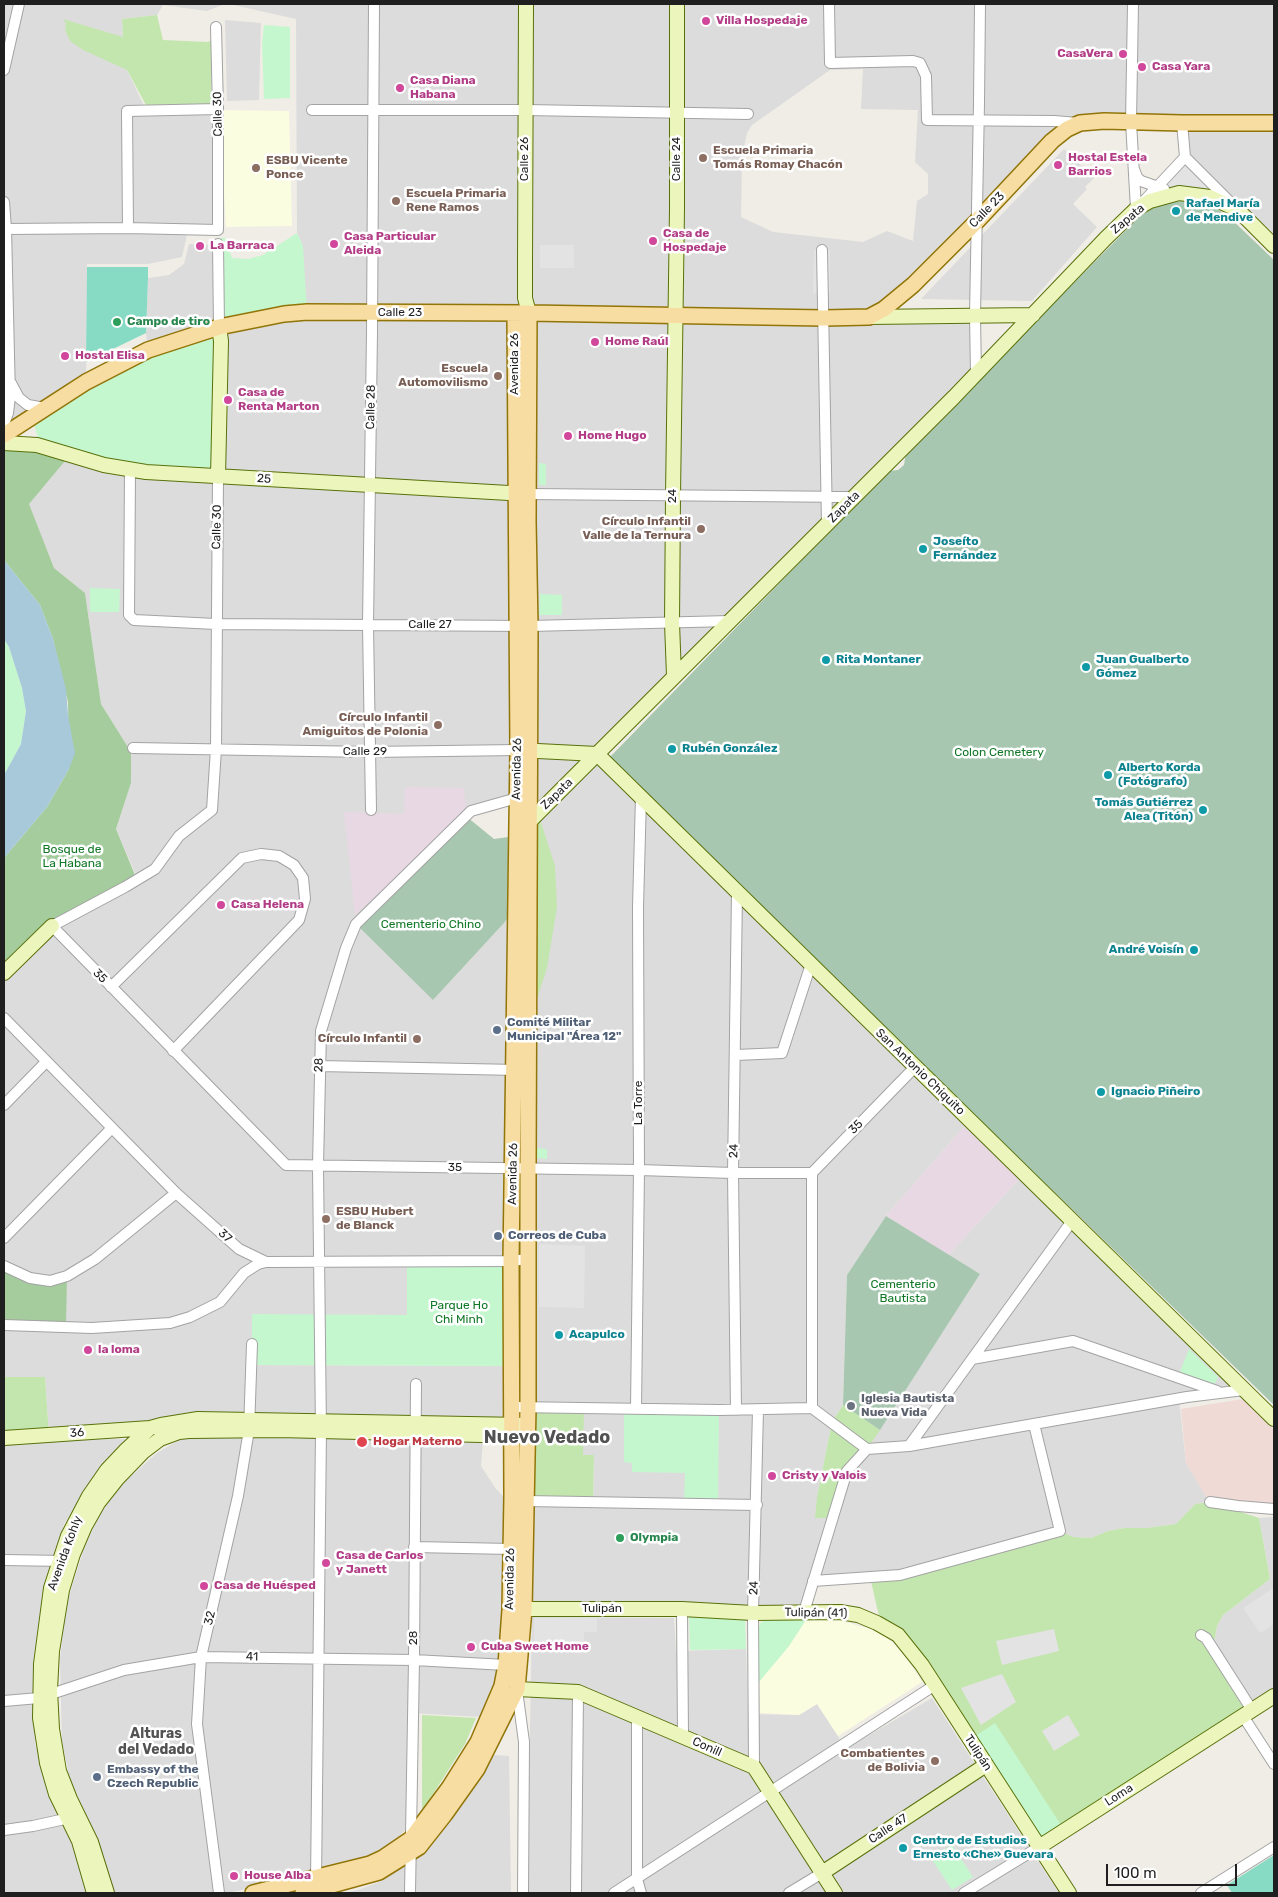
<!DOCTYPE html>
<meta charset="utf-8">
<style>
body{margin:0}
#map{position:relative;width:1278px;height:1897px;overflow:hidden;background:#efede5;font-family:Rubik,sans-serif}
canvas{display:block}
.frame{position:absolute;inset:0;border:5px solid #1f1f1f;pointer-events:none}
.scale{position:absolute;left:1106px;top:1864px;width:131px;height:22px;box-sizing:border-box;border:2px solid #1f1f1f;border-top:0;padding-left:6px;font-size:15px;line-height:18px;white-space:nowrap;color:#1f1f1f;-webkit-text-stroke:4px #fff;paint-order:stroke}
</style>
<div id="map">
<canvas width="1278" height="1897"></canvas>
<div class="frame"></div>
<div class="scale">100 m</div>
</div>
<script>
const c = document.querySelector('canvas').getContext('2d');
c.lineJoin = 'round';
function fill(path, color) {
  c.fillStyle = color;
  c.fill(path, 'evenodd');
}
function poly(rows) {
  const path = new Path2D();
  for (const r of rows) {
    path.moveTo(r[0], r[1]);
    for (let i = 2; i < r.length; i += 2) path.lineTo(r[i], r[i + 1]);
  }
  return path;
}
function trace(path, color, width, dash) {
  c.strokeStyle = color;
  c.lineWidth = width;
  c.lineCap = dash ? 'butt' : 'round';
  c.setLineDash(dash || []);
  c.stroke(path);
}
function drawText(font, color, halo, rows, align = 'center') {
  c.font = font + ' Rubik,sans-serif';
  c.lineWidth = 5;
  c.setLineDash([]);
  c.textBaseline = 'middle';
  c.strokeStyle = halo;
  c.fillStyle = color;
  for (const [text, x, y, turn = 0] of rows) {
    c.save();
    c.translate(x, y);
    c.rotate((+turn || 0) * Math.PI / 180);
    c.textAlign = isNaN(turn) ? turn : align;
    if (halo) c.strokeText(text, 0, 0);
    c.fillText(text, 0, 0);
    c.restore();
  }
}
const residential = poly([
 [4,4,225,4,207,11,163,5,157,15,122,19,123,38,114,63,127,70,146,110,218,109,218,230,187,235,182,257,148,264,87,264,86,382,4,435],
 [229,4,1274,4,1274,246,1185,157,1182,124,1080,123,870,316,975,315,976,375,597,754,970,1120,886,1216,847,1275,843,1405,832,1422,817,1497,816,1518,847,1471,867,1449,980,1274,948,1255,1024,1174,1244,1390,1179,1399,1186,1463,1210,1502,1195,1504,1176,1524,1147,1528,1124,1528,1108,1531,1091,1538,1073,1537,1060,1531,900,1575,813,1581,804,1612,524,1609,526,1501,593,1503,594,1455,583,1455,528,1407,517,798,471,811,433,1000,504,923,515,908,511,1261,407,1271,407,1315,252,1315,252,1365,512,1366,513,1425,179,1417,49,1435,45,1377,4,1377,4,1324,50,1281,4,1266,4,973,52,926,137,878,116,829,131,783,131,752,101,704,85,593,54,568,28,503,70,455,148,350,146,333,148,278,169,275,184,264,189,244,215,245,220,315,303,246,297,233,296,19],
 [863,69,861,109,918,110,915,162,928,174,928,194,917,201,913,241,887,231,863,242,773,232,741,217,742,157,747,133,752,125,830,70],
 [225,20,261,23,259,100,227,101],
 [1064,149,1094,178,1085,187,1087,189,1073,204,1097,227,1032,301,921,299],
 [200,1435,483,1440,481,1466,496,1489,507,1500,503,1637,497,1684,481,1717,410,1713,407,1828,393,1843,373,1856,343,1867,228,1893,114,1893,98,1841,70,1779,62,1742,60,1660,66,1605,84,1549,99,1516,121,1485,157,1453,179,1440],
 [127,1439,101,1470,64,1524,43,1591,33,1664,35,1744,72,1842,87,1893,4,1893,4,1440],
 [1274,1517,1274,1696,1252,1710,1213,1649,1217,1626,1223,1615,1270,1579,1259,1518],
 [532,1617,674,1618,676,1651,746,1649,748,1714,799,1715,817,1704,838,1736,844,1750,932,1698,1059,1893,527,1893],
 [493,1755,509,1756,511,1893,344,1893,358,1890,384,1880,418,1856]
]);
const commercial = poly([
 [1243,1399,1274,1430,1274,1504,1207,1498,1186,1463,1181,1409]
]);
const industrial = poly([
 [405,787,464,788,466,811,355,915,344,812,404,814],
 [970,1120,1024,1174,948,1255,886,1216]
]);
const education = poly([
 [219,110,289,111,292,226,226,227],
 [767,1620,839,1620,880,1632,903,1652,922,1682,838,1736,817,1704,799,1715,760,1713,758,1628,761,1622]
]);
const grass = poly([
 [157,15,163,40,208,42,212,40,211,104,146,105,127,70,83,50,70,41,65,30,66,23,63,19,123,37,122,19],
 [538,813,555,866,557,907,547,968,529,1024,529,821],
 [519,1171,523,1171,523,1256,518,1256],
 [518,1263,522,1263,523,1403,519,1403],
 [4,1377,45,1377,49,1435,4,1438],
 [843,1405,880,1430,867,1449,847,1471,832,1518,815,1518,817,1497,832,1422],
 [528,1407,584,1409,583,1455,594,1455,593,1503,526,1501],
 [1210,1502,1259,1518,1270,1579,1223,1615,1217,1626,1213,1649,1252,1710,1039,1847,922,1665,881,1625,870,1577,1060,1531,1073,1537,1091,1538,1108,1531,1124,1528,1147,1528,1176,1524,1195,1504],
 [422,1715,476,1718,465,1744,422,1811]
]);
const forest = poly([
 [4,443,70,455,29,504,54,568,85,593,101,704,131,752,131,783,116,829,137,880,52,926,4,973,4,858,47,807,69,769,68,702,53,639,40,605,4,560],
 [4,1266,30,1278,67,1276,66,1327,4,1324]
]);
const cemetery = poly([
 [1190,200,1214,207,1229,217,1274,260,1274,1405,981,1121,610,757,889,471,898,470,904,465,906,453,1139,217,1159,204],
 [467,817,494,839,516,836,515,908,504,923,433,1000,356,924],
 [886,1216,980,1274,880,1430,843,1405,847,1275]
]);
const park = poly([
 [264,25,290,27,290,98,264,99,262,44],
 [297,233,303,246,307,312,220,327,218,477,146,472,40,446,32,417,86,382,219,327,218,238,225,238,232,258,248,259,263,255],
 [539,463,546,464,546,485,539,485],
 [90,588,120,589,119,612,90,612],
 [540,594,562,595,562,615,539,615],
 [4,639,9,647,22,688,26,711,21,744,4,775],
 [536,1148,547,1149,547,1159,536,1158],
 [407,1261,511,1261,512,1366,252,1365,252,1314,407,1315],
 [1189,1349,1218,1377,1214,1386,1179,1374],
 [624,1409,719,1410,718,1504,684,1504,685,1473,632,1472,632,1463,624,1462],
 [689,1617,745,1619,746,1649,690,1650],
 [767,1620,806,1620,789,1646,759,1682,758,1628,761,1622],
 [995,1723,1061,1825,1040,1839,974,1737],
 [952,1845,973,1877,952,1890,931,1858]
]);
const pitch = poly([
 [87,267,148,267,148,278,146,333,86,362],
 [1274,1855,1274,1893,1232,1893,1227,1885]
]);
const parking = poly([
 [1185,157,1238,210,1158,188],
 [540,245,574,245,574,268,540,268],
 [814,250,830,250,830,293,813,293],
 [539,1244,585,1246,584,1308,539,1307],
 [1272,1589,1274,1593,1274,1624,1260,1633,1243,1608],
 [534,1618,597,1618,597,1632,584,1632,584,1646,534,1645],
 [1054,1629,1059,1651,1002,1665,996,1641],
 [1002,1674,1016,1702,981,1725,961,1688],
 [1068,1715,1080,1735,1054,1751,1042,1731]
]);
const water = poly([
 [4,560,40,605,53,639,66,689,68,715,75,753,69,769,47,807,4,858,4,775,21,744,26,711,22,688,9,647,4,639]
]);
const street = poly([
 [829,4,830,63,913,61,920,63,926,76,927,120,1054,121,1078,123],
 [1133,4,1131,122,1136,209],
 [4,70,19,4],
 [312,110,526,110,748,114],
 [1182,123,1185,157,1233,205],
 [1134,169,1137,177,1141,181,1164,189],
 [4,202,6,229,10,397,8,413,4,424],
 [1143,202,1185,157],
 [128,228,127,111,218,109],
 [6,229,128,228,218,230,218,109,216,27],
 [218,244,219,327],
 [822,250,827,524],
 [976,375,975,315,979,103,980,4],
 [11,383,19,398,28,405,45,408],
 [130,470,129,615,134,620,216,624,530,626,730,621],
 [218,477,216,749,212,810,179,836,155,869,125,887,52,926,286,1165,639,1170,733,1173,812,1173,915,1067],
 [528,494,854,497],
 [133,748,370,752,518,750],
 [371,810,368,625,372,332,374,4],
 [111,987,242,858,261,854,279,856,294,865,303,878,305,899,299,920,173,1051],
 [4,1018,176,1193,239,1249,266,1262,511,1261,528,1259],
 [736,1055,782,1053,811,964],
 [319,1066,518,1070],
 [4,1105,46,1062],
 [812,1173,812,1408],
 [4,1238,111,1129],
 [4,1266,30,1278,50,1281,67,1276,95,1259,176,1193],
 [4,1325,92,1328,170,1323,190,1317,220,1302,244,1273,258,1264,266,1262],
 [972,1359,1073,1341,1217,1391],
 [513,1407,719,1410,812,1408,867,1449],
 [636,1409,639,1170,638,907,641,797],
 [736,1410,733,1173,737,892],
 [909,1446,1072,1221],
 [867,1449,909,1446,1187,1397,1244,1390],
 [526,1501,757,1505],
 [1210,1502,1238,1506,1274,1509],
 [414,1547,511,1549],
 [4,1560,65,1561],
 [813,1581,900,1575,1060,1531,1034,1424],
 [682,1609,683,1736],
 [804,1612,847,1471,867,1449],
 [1201,1635,1206,1638,1213,1649,1252,1710],
 [517,1690,524,1742,523,1893],
 [4,1701,39,1698,124,1670,201,1657,414,1660,506,1665],
 [1243,1716,1274,1764],
 [637,1717,637,1879,641,1893],
 [754,1767,753,1613,758,1410],
 [4,1830,33,1826,74,1817],
 [316,1882,321,1431,318,1166,321,1031,346,948,356,924,471,811,517,798],
 [219,1893,197,1724,198,1708,201,1657,238,1496,249,1430,252,1344],
 [410,1893,414,1660,416,1384],
 [576,1893,578,1692],
 [614,1893,935,1685],
 [789,1893,822,1873],
 [964,1893,1039,1847],
 [1201,1893,1274,1847]
]);
const secondary = poly([
 [526,4,525,263,525,298,529,313],
 [869,317,1033,315],
 [4,443,37,445,104,465,146,472,526,494],
 [218,477,221,341,219,327],
 [674,676,672,623,673,496,677,208,677,4],
 [518,750,597,754],
 [597,754,1274,1419],
 [525,826,954,397,1106,238,1136,209,1150,201,1179,193,1210,197,1238,210,1274,246],
 [4,973,52,926],
 [4,1438,150,1428],
 [514,1609,682,1609,753,1613,840,1612,858,1615,877,1623,898,1635,922,1665,1069,1893],
 [517,1689,578,1692,754,1767,835,1893],
 [1039,1847,1274,1696],
 [822,1873,986,1765],
 [94,1893,79,1841,56,1794,47,1763,40,1718,41,1664,51,1588,68,1536,89,1496,107,1470,125,1451,150,1428,161,1425,198,1419,523,1425],
 [107,1893,91,1842,70,1799,59,1771,52,1729,50,1690,52,1651,62,1590,73,1554,85,1526,98,1503,117,1479,143,1452,160,1439,179,1432,189,1431,279,1430,522,1436]
]);
const primary = poly([
 [4,435,86,382,148,350,219,327,284,314,307,312,529,313,824,318,869,317,884,309,913,285,977,221,1052,141,1067,129,1080,123,1104,121,1182,123,1274,123],
 [253,1893,370,1864,383,1858,411,1839,449,1788,478,1742,502,1686,506,1665,510,1610,512,1495,511,1261,518,750,515,313],
 [303,1893,379,1872,419,1847,445,1814,477,1769,517,1689,524,1609,528,1407,528,1168,530,626,528,521,529,313]
]);
const markers = [
 [706,21,5,"#d1479c"],
 [1123,54,5,"#d1479c"],
 [1142,67,5,"#d1479c"],
 [400,88,5,"#d1479c"],
 [703,158,5,"#8d6e63"],
 [1058,165,5,"#d1479c"],
 [256,168,5,"#8d6e63"],
 [396,201,5,"#8d6e63"],
 [1176,211,5,"#0f9aa8"],
 [653,241,5,"#d1479c"],
 [334,244,5,"#d1479c"],
 [200,246,5,"#d1479c"],
 [117,322,5,"#2e9e5b"],
 [595,342,5,"#d1479c"],
 [65,356,5,"#d1479c"],
 [498,376,5,"#8d6e63"],
 [228,400,5,"#d1479c"],
 [568,436,5,"#d1479c"],
 [701,529,5,"#8d6e63"],
 [923,549,5,"#0f9aa8"],
 [826,660,5,"#0f9aa8"],
 [1086,667,5,"#0f9aa8"],
 [438,725,5,"#8d6e63"],
 [672,749,5,"#0f9aa8"],
 [1108,775,5,"#0f9aa8"],
 [1203,810,5,"#0f9aa8"],
 [221,905,5,"#d1479c"],
 [1194,950,5,"#0f9aa8"],
 [497,1030,5,"#5c6f8a"],
 [417,1039,5,"#8d6e63"],
 [1101,1092,5,"#0f9aa8"],
 [326,1219,5,"#8d6e63"],
 [498,1236,5,"#5c6f8a"],
 [559,1335,5,"#0f9aa8"],
 [88,1350,5,"#d1479c"],
 [851,1406,5,"#6b7280"],
 [362,1442,6,"#e0444e"],
 [772,1476,5,"#d1479c"],
 [620,1538,5,"#2e9e5b"],
 [326,1563,5,"#d1479c"],
 [204,1586,5,"#d1479c"],
 [471,1647,5,"#d1479c"],
 [935,1761,5,"#8d6e63"],
 [97,1777,5,"#5c6f8a"],
 [903,1848,5,"#0f9aa8"],
 [234,1876,5,"#d1479c"]
];
const hotelNames = [
 ["Villa Hospedaje",716,21],
 ["CasaVera",1113,54,"right"],
 ["Casa Yara",1152,67],
 ["Casa Diana",410,81],
 ["Habana",410,95],
 ["Hostal Estela",1068,158],
 ["Barrios",1068,172],
 ["Casa de",663,234],
 ["Hospedaje",663,248],
 ["Casa Particular",344,237],
 ["Aleida",344,251],
 ["La Barraca",210,246],
 ["Home Raúl",605,342],
 ["Hostal Elisa",75,356],
 ["Casa de",238,393],
 ["Renta Marton",238,407],
 ["Home Hugo",578,436],
 ["Casa Helena",231,905],
 ["la loma",98,1350],
 ["Cristy y Valois",782,1476],
 ["Casa de Carlos",336,1556],
 ["y Janett",336,1570],
 ["Casa de Huésped",214,1586],
 ["Cuba Sweet Home",481,1647],
 ["House Alba",244,1876]
];
const streetNames = [
 ["Calle 30",218,114,-91],
 ["Calle 26",525,159,-90],
 ["Calle 24",677,159,-90],
 ["Calle 23",987,210,-46],
 ["Zapata",1128,219,-40],
 ["Calle 23",400,313],
 ["Avenida 26",515,364,-90],
 ["Calle 28",371,407,-89],
 ["25",264,479,3],
 ["24",673,496,-90],
 ["Zapata",844,507,-45],
 ["Calle 30",217,527,-89],
 ["Calle 27",430,625],
 ["Calle 29",365,752],
 ["Avenida 26",517,769,-89],
 ["Zapata",557,794,-44],
 ["35",100,976,45],
 ["28",319,1065,-88],
 ["San Antonio Chiquito",920,1072,44],
 ["La Torre",639,1103,-90],
 ["35",856,1127,-46],
 ["24",734,1151,-89],
 ["35",455,1168],
 ["Avenida 26",513,1174,-89],
 ["37",225,1236,42],
 ["36",77,1433,-4],
 ["Avenida Kohly",65,1553,-70],
 ["Avenida 26",510,1579,-89],
 ["24",754,1588,-88],
 ["Tulipán",602,1609],
 ["Tulipán (41)",816,1613,1],
 ["32",210,1618,-77],
 ["28",414,1638,-90],
 ["41",252,1657,1],
 ["Conill",707,1747,24],
 ["Tulipán",978,1753,57],
 ["Loma",1119,1795,-33],
 ["Calle 47",888,1829,-33]
];
const educationNames = [
 ["Escuela Primaria",713,151,"left"],
 ["Tomás Romay Chacón",713,165,"left"],
 ["ESBU Vicente",266,161,"left"],
 ["Ponce",266,175,"left"],
 ["Escuela Primaria",406,194,"left"],
 ["Rene Ramos",406,208,"left"],
 ["Escuela",488,369],
 ["Automovilismo",488,383],
 ["Círculo Infantil",691,522],
 ["Valle de la Ternura",691,536],
 ["Círculo Infantil",428,718],
 ["Amiguitos de Polonia",428,732],
 ["Círculo Infantil",407,1039],
 ["ESBU Hubert",336,1212,"left"],
 ["de Blanck",336,1226,"left"],
 ["Combatientes",925,1754],
 ["de Bolivia",925,1768]
];
const cultureNames = [
 ["Rafael María",1186,204],
 ["de Mendive",1186,218],
 ["Joseíto",933,542],
 ["Fernández",933,556],
 ["Rita Montaner",836,660],
 ["Juan Gualberto",1096,660],
 ["Gómez",1096,674],
 ["Rubén González",682,749],
 ["Alberto Korda",1118,768],
 ["(Fotógrafo)",1118,782],
 ["Tomás Gutiérrez",1193,803,"right"],
 ["Alea (Titón)",1193,817,"right"],
 ["André Voisín",1184,950,"right"],
 ["Ignacio Piñeiro",1111,1092],
 ["Acapulco",569,1335],
 ["Centro de Estudios",913,1841],
 ["Ernesto «Che» Guevara",913,1855]
];
const leisureNames = [
 ["Campo de tiro",127,322],
 ["Olympia",630,1538]
];
const parkNames = [
 ["Colon Cemetery",999,753],
 ["Bosque de",72,850],
 ["La Habana",72,864],
 ["Cementerio Chino",431,925],
 ["Cementerio",903,1285],
 ["Bautista",903,1299],
 ["Parque Ho",459,1306],
 ["Chi Minh",459,1320]
];
const serviceNames = [
 ["Comité Militar",507,1023],
 ["Municipal \"Área 12\"",507,1037],
 ["Correos de Cuba",508,1236],
 ["Embassy of the",107,1770],
 ["Czech Republic",107,1784]
];
const worshipNames = [
 ["Iglesia Bautista",861,1399],
 ["Nueva Vida",861,1413]
];
const healthNames = [
 ["Hogar Materno",373,1442]
];
const neighbourhoodNames = [
 ["Alturas",156,1734],
 ["del Vedado",156,1750]
];
const districtNames = [
 ["Nuevo Vedado",547,1438]
];
fill(residential, '#dddcdc');
fill(commercial, '#efdad5');
fill(industrial, '#e8d8e3');
fill(education, '#fafde0');
fill(grass, '#c3e6ae');
fill(forest, '#a4cc9c');
fill(cemetery, '#a8c7b0');
fill(park, '#c5f7cf');
fill(pitch, '#87dac4');
fill(parking, '#e3e3e3');
fill(water, '#a8c9da');
trace(street, '#a3a3a3', 12);
trace(secondary, '#59710b', 16);
trace(primary, '#917508', 18);
trace(street, '#fff', 10);
trace(secondary, '#ecf6bc', 14);
trace(primary, '#f7dda2', 15);
for (const [x, y, r, color] of markers) {
  const dot = new Path2D();
  dot.arc(x, y, r, 0, 2 * Math.PI);
  c.fillStyle = color;
  c.fill(dot);
  trace(dot, '#fff', 2);
}
drawText('bold 12px', '#b23c85', '#fff', hotelNames, 'left');
drawText('12px', '#1f1f1f', '#fff', streetNames);
drawText('bold 12px', '#785e54', '#fff', educationNames, 'right');
drawText('bold 12px', '#0d838f', '#fff', cultureNames, 'left');
drawText('bold 12px', '#27864d', '#fff', leisureNames, 'left');
drawText('12px', '#117827', '#fff', parkNames);
drawText('bold 12px', '#4e5e75', '#fff', serviceNames, 'left');
drawText('bold 12px', '#5b616d', '#fff', worshipNames, 'left');
drawText('bold 12px', '#be3a42', '#fff', healthNames, 'left');
drawText('bold 14px', '#525252', '#fff', neighbourhoodNames);
drawText('bold 18px', '#525252', '#fff', districtNames);
</script>
